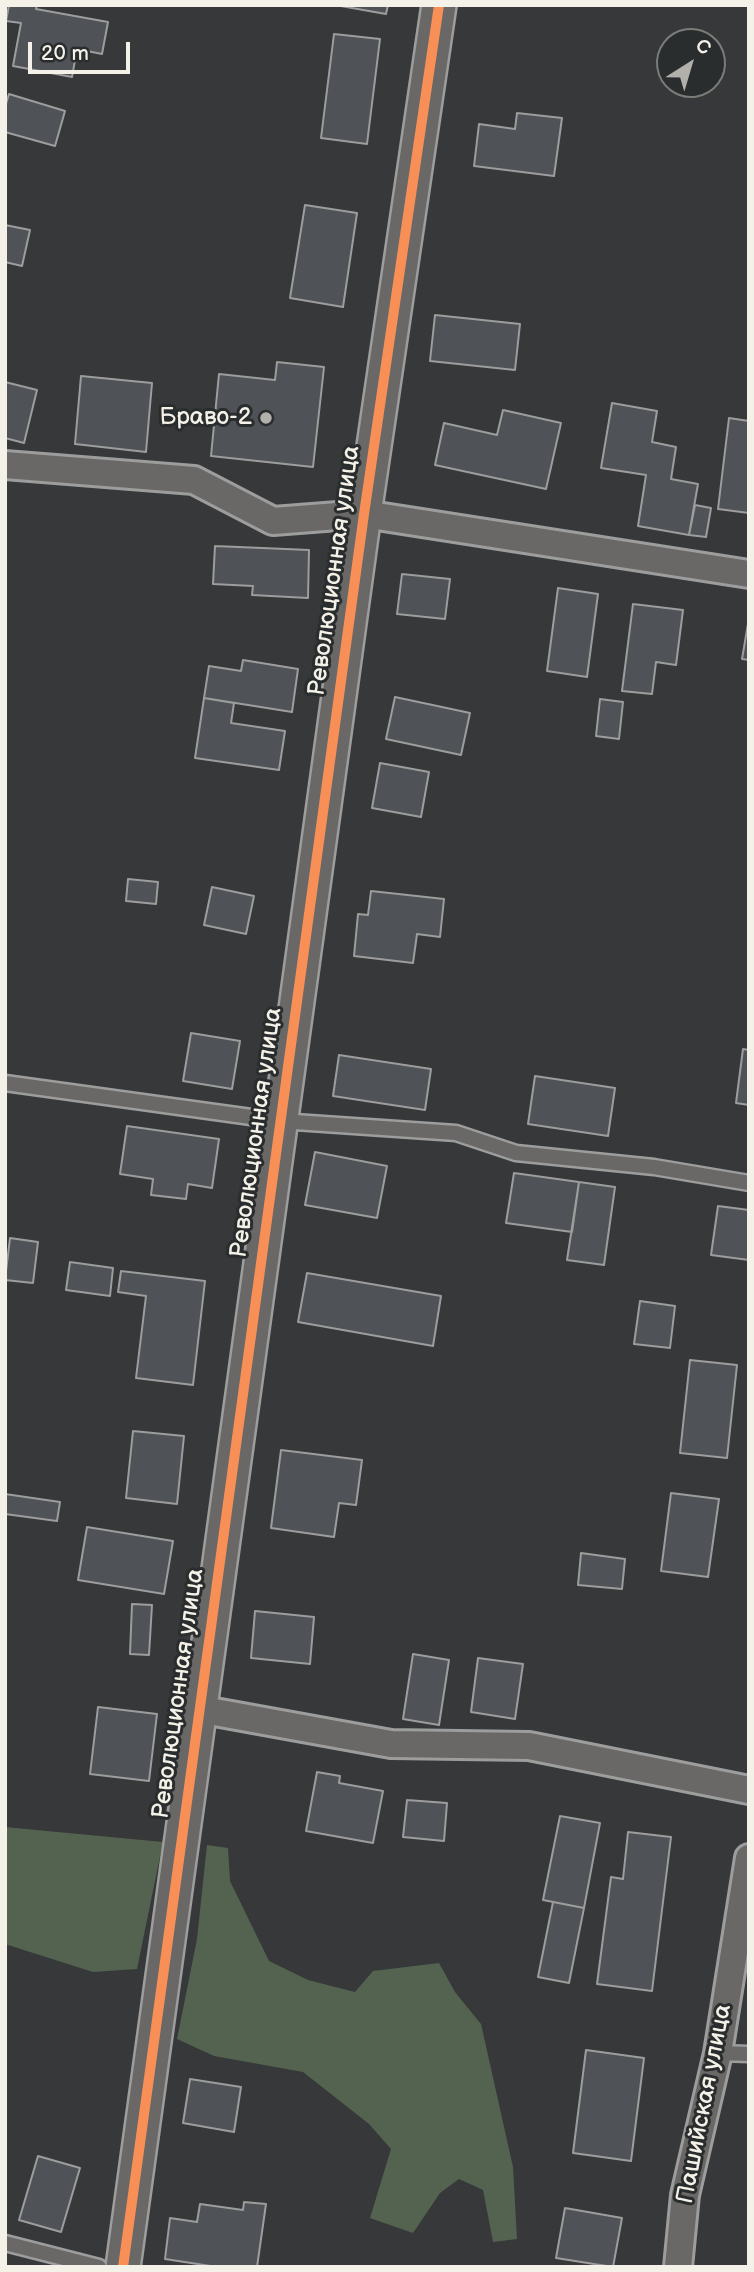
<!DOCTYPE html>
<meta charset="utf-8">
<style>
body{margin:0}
#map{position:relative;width:754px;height:2272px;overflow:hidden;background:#36383a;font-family:"Balsamiq Sans",sans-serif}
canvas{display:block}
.frame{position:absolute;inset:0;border:7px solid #f4f1e8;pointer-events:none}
.north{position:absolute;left:656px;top:28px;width:70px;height:70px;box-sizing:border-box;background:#2a2d2e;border:2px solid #7b7b78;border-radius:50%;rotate:37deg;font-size:19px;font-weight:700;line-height:28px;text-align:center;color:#f4f1e8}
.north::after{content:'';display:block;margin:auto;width:24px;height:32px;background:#b2b0ab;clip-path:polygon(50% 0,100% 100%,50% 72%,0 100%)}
.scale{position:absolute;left:28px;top:42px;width:102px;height:32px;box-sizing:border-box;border:4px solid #f4f1e8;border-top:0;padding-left:9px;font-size:21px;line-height:24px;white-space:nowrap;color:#f4f1e8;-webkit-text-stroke:5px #2a2d2e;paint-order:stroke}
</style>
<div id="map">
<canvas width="754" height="2272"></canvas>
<div class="frame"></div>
<div class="north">С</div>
<div class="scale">20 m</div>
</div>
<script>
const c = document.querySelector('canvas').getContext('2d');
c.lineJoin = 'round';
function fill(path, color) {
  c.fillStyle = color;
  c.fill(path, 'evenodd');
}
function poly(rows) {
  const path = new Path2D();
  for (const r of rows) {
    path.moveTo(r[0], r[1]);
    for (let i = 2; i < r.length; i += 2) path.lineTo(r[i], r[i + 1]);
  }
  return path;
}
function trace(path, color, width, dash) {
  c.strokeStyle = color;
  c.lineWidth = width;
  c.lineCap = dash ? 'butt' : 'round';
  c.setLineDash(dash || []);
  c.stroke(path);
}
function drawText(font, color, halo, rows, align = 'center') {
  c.font = font + ' "Balsamiq Sans",sans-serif';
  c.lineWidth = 6;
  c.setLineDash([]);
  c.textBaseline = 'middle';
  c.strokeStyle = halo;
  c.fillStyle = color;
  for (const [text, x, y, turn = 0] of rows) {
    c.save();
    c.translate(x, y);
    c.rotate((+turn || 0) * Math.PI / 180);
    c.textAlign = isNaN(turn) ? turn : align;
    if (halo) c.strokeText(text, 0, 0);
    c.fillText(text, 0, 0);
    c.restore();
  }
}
const green = poly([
 [5,1827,163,1842,137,1969,93,1972,5,1944],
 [207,1845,228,1848,230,1881,269,1961,308,1980,355,1992,373,1971,439,1963,455,1992,481,2024,513,2167,517,2239,493,2242,483,2190,459,2179,440,2193,413,2233,370,2218,391,2149,369,2124,303,2072,214,2056,177,2039,197,1939]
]);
const building = poly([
 [9,5,37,5,36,9,108,22,102,54,77,49,72,77,13,66,21,23,6,21,9,5],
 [335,5,388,5,386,14,335,5],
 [334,34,380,39,367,144,321,138,334,34],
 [9,94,65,111,55,146,5,132,5,107,9,94],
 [517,113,562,118,554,176,474,166,479,124,515,129,517,113],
 [305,205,357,213,343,307,290,298,305,205],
 [5,225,30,230,22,266,5,262,5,225],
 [435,315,520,324,515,370,430,361,435,315],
 [277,362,324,367,313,467,211,456,219,374,275,380,277,362],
 [81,376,152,383,146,452,75,444,81,376],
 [5,382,37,390,24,443,5,438,5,382],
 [612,403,657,411,652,442,676,447,671,479,698,484,689,535,638,526,646,475,601,468,612,403],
 [503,410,561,423,546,489,435,465,444,423,497,435,503,410],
 [729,418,749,421,749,513,718,509,729,418],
 [695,505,711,508,706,537,689,535,695,505],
 [215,546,309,550,308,598,252,595,253,586,213,584,215,546],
 [402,574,450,579,445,619,397,614,402,574],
 [558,588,598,594,587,677,547,671,558,588],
 [633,604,683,610,676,665,656,662,652,694,622,691,633,604],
 [749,618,749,660,742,659,749,618],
 [243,660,298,669,292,712,204,698,209,666,241,671,243,660],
 [395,697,470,713,461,755,386,739,395,697],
 [204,698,234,703,231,723,285,731,279,770,195,758,204,698],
 [600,699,623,702,619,739,596,736,600,699],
 [380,763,429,772,421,817,372,808,380,763],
 [128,879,158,882,156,904,126,901,128,879],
 [212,887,254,896,246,934,204,925,212,887],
 [371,891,444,899,440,937,417,934,413,963,354,956,358,914,368,915,371,891],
 [191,1033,240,1041,232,1089,183,1081,191,1033],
 [743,1049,749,1050,749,1105,736,1103,743,1049],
 [339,1055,431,1069,425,1110,333,1096,339,1055],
 [535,1076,615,1088,608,1136,528,1124,535,1076],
 [127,1126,219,1139,212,1188,188,1184,186,1199,151,1195,153,1179,120,1174,127,1126],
 [315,1152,387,1166,377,1218,305,1205,315,1152],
 [514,1173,579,1182,572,1232,506,1223,514,1173],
 [579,1182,615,1187,604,1265,567,1260,579,1182],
 [718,1206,749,1210,749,1260,711,1255,718,1206],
 [10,1238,38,1242,33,1283,5,1280,10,1238],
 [70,1262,113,1268,110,1296,66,1290,70,1262],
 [121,1271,205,1281,193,1385,136,1378,146,1296,118,1292,121,1271],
 [307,1273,441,1296,433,1346,298,1322,307,1273],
 [640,1301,675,1306,670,1348,634,1344,640,1301],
 [690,1360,737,1365,727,1458,680,1453,690,1360],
 [133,1431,184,1436,177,1504,126,1498,133,1431],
 [281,1450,362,1460,356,1505,339,1503,334,1537,271,1528,281,1450],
 [671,1493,719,1499,708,1577,661,1571,671,1493],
 [5,1494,60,1502,57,1521,5,1514,5,1494],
 [87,1527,173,1541,164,1594,78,1580,87,1527],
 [581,1553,625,1559,622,1589,578,1585,581,1553],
 [132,1604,152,1605,149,1655,130,1654,132,1604],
 [255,1611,314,1617,310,1664,251,1658,255,1611],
 [413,1654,449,1660,439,1725,403,1719,413,1654],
 [478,1658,523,1664,515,1719,471,1712,478,1658],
 [98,1707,157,1714,149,1781,90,1774,98,1707],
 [317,1772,340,1776,339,1783,383,1791,373,1843,306,1831,317,1772],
 [407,1800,447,1803,444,1841,403,1837,407,1800],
 [560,1816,600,1823,584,1908,543,1900,560,1816],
 [628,1832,671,1837,652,1991,597,1984,611,1877,623,1879,628,1832],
 [553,1902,584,1908,569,1983,538,1977,553,1902],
 [586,2050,644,2058,631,2161,573,2153,586,2050],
 [190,2079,241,2087,234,2132,183,2123,190,2079],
 [38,2156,80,2168,61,2232,19,2220,38,2156],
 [244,2202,266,2204,257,2267,217,2267,165,2259,170,2218,197,2222,200,2204,243,2210,244,2202],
 [565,2208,622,2218,613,2267,556,2258,565,2208]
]);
const service = poly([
 [5,1083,280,1121,456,1133,516,1153,654,1167,749,1183],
 [718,2053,749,2054],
 [5,2243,99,2267]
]);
const minor = poly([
 [5,465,194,480,273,521,364,514,749,574],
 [198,1709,391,1744,529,1746,749,1790],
 [678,2267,685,2195,718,2053,749,1858]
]);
const tertiary = poly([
 [123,2267,364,514,439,5]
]);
const cycleway = poly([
 [123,2267,364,514,439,5]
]);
const markers = [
 [266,418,7,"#b2b0ab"]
];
const poiNames = [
 ["Браво-2",252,418]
];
const streetNames = [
 ["Революционная улица",335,571,-82],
 ["Революционная улица",257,1133,-82],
 ["Революционная улица",179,1694,-82],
 ["Пашийская улица",705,2104,-79]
];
fill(green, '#536350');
fill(building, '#4f5256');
trace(building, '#9c9d9c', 2);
trace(service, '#9c9d9c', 19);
trace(minor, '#9c9d9c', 32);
trace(tertiary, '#9c9d9c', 38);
trace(service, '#696866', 14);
trace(minor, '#696866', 26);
trace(tertiary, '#696866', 33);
trace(cycleway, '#f78f57', 10);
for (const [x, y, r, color] of markers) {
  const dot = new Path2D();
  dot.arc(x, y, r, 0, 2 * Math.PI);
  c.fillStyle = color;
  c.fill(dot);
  trace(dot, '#2a2d2e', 2.5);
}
drawText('24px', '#f4f1e8', '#2a2d2e', poiNames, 'right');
drawText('24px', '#f4f1e8', '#2a2d2e', streetNames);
</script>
